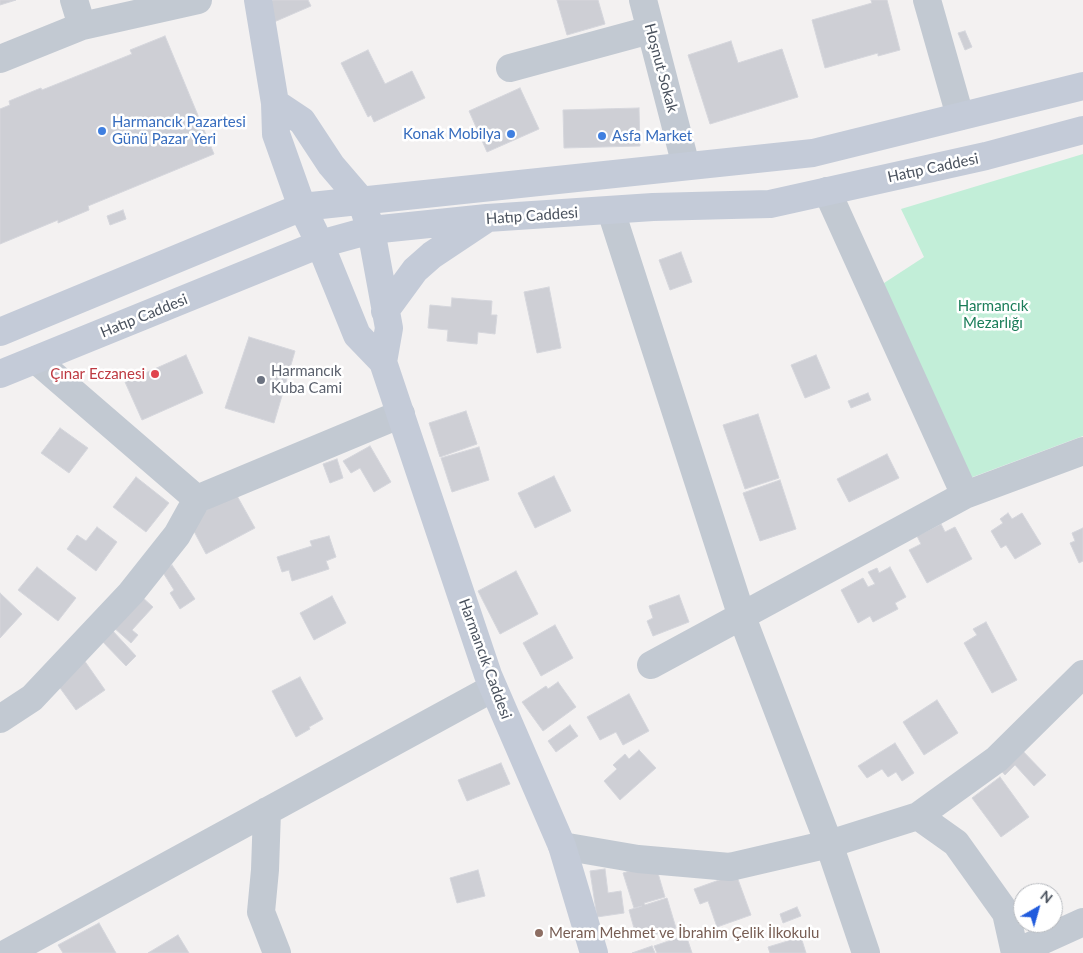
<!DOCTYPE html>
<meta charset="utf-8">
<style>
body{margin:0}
#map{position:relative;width:1083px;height:953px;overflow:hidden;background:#f3f1f1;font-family:Lato,sans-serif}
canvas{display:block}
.north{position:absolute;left:1013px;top:883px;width:50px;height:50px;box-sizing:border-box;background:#fff;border:1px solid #b6b9be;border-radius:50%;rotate:38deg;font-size:14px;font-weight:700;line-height:20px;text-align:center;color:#49515d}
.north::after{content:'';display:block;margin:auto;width:18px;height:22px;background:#205bdd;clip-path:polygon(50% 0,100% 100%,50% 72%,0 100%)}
</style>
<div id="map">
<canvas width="1083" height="953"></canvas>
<div class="north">N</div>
</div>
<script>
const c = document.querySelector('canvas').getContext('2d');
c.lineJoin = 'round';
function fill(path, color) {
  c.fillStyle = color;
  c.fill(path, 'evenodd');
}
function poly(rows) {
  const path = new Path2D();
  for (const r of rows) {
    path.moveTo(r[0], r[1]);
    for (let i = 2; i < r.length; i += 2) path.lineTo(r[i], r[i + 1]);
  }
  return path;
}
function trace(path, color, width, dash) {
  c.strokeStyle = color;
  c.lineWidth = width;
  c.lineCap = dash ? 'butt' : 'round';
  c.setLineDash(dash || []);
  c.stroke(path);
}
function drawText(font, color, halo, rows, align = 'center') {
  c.font = font + ' Lato,sans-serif';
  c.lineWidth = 5;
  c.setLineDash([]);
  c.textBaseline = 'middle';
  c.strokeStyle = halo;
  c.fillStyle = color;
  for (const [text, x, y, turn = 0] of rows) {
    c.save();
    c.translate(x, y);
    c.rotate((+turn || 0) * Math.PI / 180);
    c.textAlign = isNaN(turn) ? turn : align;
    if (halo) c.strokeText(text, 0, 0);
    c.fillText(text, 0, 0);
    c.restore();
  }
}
const green = poly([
 [1083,154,1083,436,970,478,881,285,924,257,901,209]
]);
const building = poly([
 [0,0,16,0,0,5,0,0],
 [273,0,308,0,311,6,274,22,266,3,273,0],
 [557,0,598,0,605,24,567,35,557,0],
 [871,0,887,0,900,50,878,56,878,53,825,68,812,20,872,3,871,0],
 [965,31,972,47,965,50,958,33,965,31],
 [165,36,214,154,88,206,89,210,58,223,58,220,0,244,0,109,10,105,9,101,41,88,42,90,132,54,130,50,165,36],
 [731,41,738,63,782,49,798,97,710,124,688,55,731,41],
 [368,50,385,84,412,71,425,98,374,122,371,115,368,117,341,63,368,50],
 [520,88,539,129,487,152,469,111,520,88],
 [639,108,640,146,564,148,563,110,639,108],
 [123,210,126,219,110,225,107,216,123,210],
 [681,252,692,282,670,290,659,260,681,252],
 [549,287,561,348,537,353,524,292,549,287],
 [452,298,492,301,491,315,497,315,495,334,478,332,477,344,447,341,448,330,428,328,430,305,451,307,452,298],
 [249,337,295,351,274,423,225,408,249,337],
 [186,355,203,393,142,420,125,382,186,355],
 [816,355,830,388,805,398,791,365,816,355],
 [868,393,871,400,851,408,848,401,868,393],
 [466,411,477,444,440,457,429,423,466,411],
 [758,414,779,478,745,489,723,425,758,414],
 [60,428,88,448,69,473,41,453,60,428],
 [370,446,391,482,374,492,360,468,351,473,343,461,370,446],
 [479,447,489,480,452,492,441,458,479,447],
 [887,454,899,478,849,502,837,479,887,454],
 [337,459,343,478,330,483,323,464,337,459],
 [554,476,571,511,535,528,518,493,554,476],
 [136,477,169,503,146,532,113,507,136,477],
 [780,480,796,529,760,541,743,493,780,480],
 [236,494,255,528,206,554,188,520,236,494],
 [1008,513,1012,519,1022,513,1041,544,1015,559,1006,545,1001,548,991,531,1003,523,1000,519,1008,513],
 [941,524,945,532,955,527,972,559,927,583,909,550,921,544,917,536,941,524],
 [97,527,117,542,96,571,67,549,77,535,86,541,97,527],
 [1083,528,1083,561,1079,563,1070,543,1075,541,1072,533,1083,528],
 [329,536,336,557,326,561,329,569,292,581,289,570,282,572,277,557,312,546,310,541,329,536],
 [172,565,195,599,180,609,170,593,174,590,162,571,172,565],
 [37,567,76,598,58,621,18,590,37,567],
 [890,567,906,597,895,603,898,609,873,622,870,616,858,623,841,590,863,578,868,587,875,584,868,572,877,568,879,573,890,567],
 [516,571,538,614,500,634,478,591,516,571],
 [0,593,22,614,0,638,0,593],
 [679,595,689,622,653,636,647,621,653,618,649,606,679,595],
 [141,596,153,607,132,630,138,635,131,643,113,627,141,596],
 [332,596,346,623,314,640,300,613,332,596],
 [986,622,1017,680,992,693,964,643,977,635,973,629,986,622],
 [555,625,573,658,541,676,523,643,555,625],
 [112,630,136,656,126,666,101,640,112,630],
 [84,660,105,690,76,710,55,681,84,660],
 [300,677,323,719,309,727,310,729,296,737,272,691,300,677],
 [558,682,576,707,543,731,522,702,546,686,548,689,558,682],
 [629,694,649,731,623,745,616,732,600,740,587,717,629,694],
 [937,700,958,733,924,755,903,722,937,700],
 [570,725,578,736,556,752,548,741,570,725],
 [895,743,914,773,902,781,896,772,888,777,882,769,867,778,858,766,895,743],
 [1017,745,1046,775,1034,786,1015,765,1005,775,996,765,1017,745],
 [639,750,656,768,620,800,604,781,617,769,613,765,625,754,629,759,639,750],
 [501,763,510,784,467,801,458,780,501,763],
 [1000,777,1029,817,1001,837,972,798,1000,777],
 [655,863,665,897,644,903,645,905,667,898,676,928,650,936,648,928,635,932,629,910,642,906,634,908,623,873,655,863],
 [605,869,608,893,621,891,624,913,597,917,590,871,605,869],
 [478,870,485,896,457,903,450,878,478,870],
 [736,874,751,915,717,927,708,901,700,904,694,889,736,874],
 [797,907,801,916,783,923,780,914,797,907],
 [99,923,116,953,63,953,58,945,99,923],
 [178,935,189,953,148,953,178,935],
 [686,935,692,953,657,953,654,946,686,935],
 [801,937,806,953,770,953,768,947,801,937],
 [652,946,655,953,632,953,652,946]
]);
const street = poly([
 [74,0,82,26],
 [643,0,686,166],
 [927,0,960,116],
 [0,59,82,26,198,0],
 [510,68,650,30],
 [827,191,965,495],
 [611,211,742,617,829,844,866,953],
 [36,360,197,499,401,414],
 [651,665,965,495,1083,451],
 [0,719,32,698,131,593,177,535,197,499],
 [267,811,265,870,261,912,277,953],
 [918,816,956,843,1006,913,1015,953],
 [562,846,638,859,730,867,829,844,918,816,997,759,1083,674],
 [7,953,493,688],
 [1015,953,1083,922]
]);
const secondary = poly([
 [258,0,275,103,276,134,302,207,320,244,357,335,383,362,488,675,562,846,594,953],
 [275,103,302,121,331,165,361,200,371,230,389,328,383,362],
 [385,311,415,270,432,255,486,219],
 [0,332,302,207,813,153,1083,86],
 [0,374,320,244,371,230,487,218,653,207,770,204,986,156,1083,130]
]);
const markers = [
 [102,131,5,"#3f7fe0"],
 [511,134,5,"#3f7fe0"],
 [602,136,5,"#3f7fe0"],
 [155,374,5,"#e0444e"],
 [261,380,5,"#6b7280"],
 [539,933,5,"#8d6e63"]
];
const streetNames = [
 ["Hoşnut Sokak",661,68,75],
 ["Hatıp Caddesi",933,168,-12],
 ["Hatıp Caddesi",532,216,-4],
 ["Hatıp Caddesi",144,316,-22],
 ["Harmancık Caddesi",485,659,70]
];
const shopNames = [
 ["Harmancık Pazartesi",112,122],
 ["Günü Pazar Yeri",112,139],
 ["Konak Mobilya",501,134,"right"],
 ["Asfa Market",612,136]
];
const parkNames = [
 ["Harmancık",993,306],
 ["Mezarlığı",993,323]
];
const worshipNames = [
 ["Harmancık",271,371],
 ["Kuba Cami",271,388]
];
const healthNames = [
 ["Çınar Eczanesi",145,374]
];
const educationNames = [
 ["Meram Mehmet ve İbrahim Çelik İlkokulu",549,933]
];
fill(green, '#c2eed8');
fill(building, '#cecfd5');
trace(building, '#d5d6dc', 1);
trace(street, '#c2c9d2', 28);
trace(secondary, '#c4cbd8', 28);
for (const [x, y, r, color] of markers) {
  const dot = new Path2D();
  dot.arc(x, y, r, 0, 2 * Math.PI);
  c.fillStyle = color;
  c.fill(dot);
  trace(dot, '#fff', 2);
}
drawText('15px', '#49515d', '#fff', streetNames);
drawText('15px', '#366cbe', '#fff', shopNames, 'left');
drawText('15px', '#1b7d59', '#fff', parkNames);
drawText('15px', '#5b616d', '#fff', worshipNames, 'left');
drawText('15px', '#be3a42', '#fff', healthNames, 'right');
drawText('15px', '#785e54', '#fff', educationNames, 'left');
</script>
